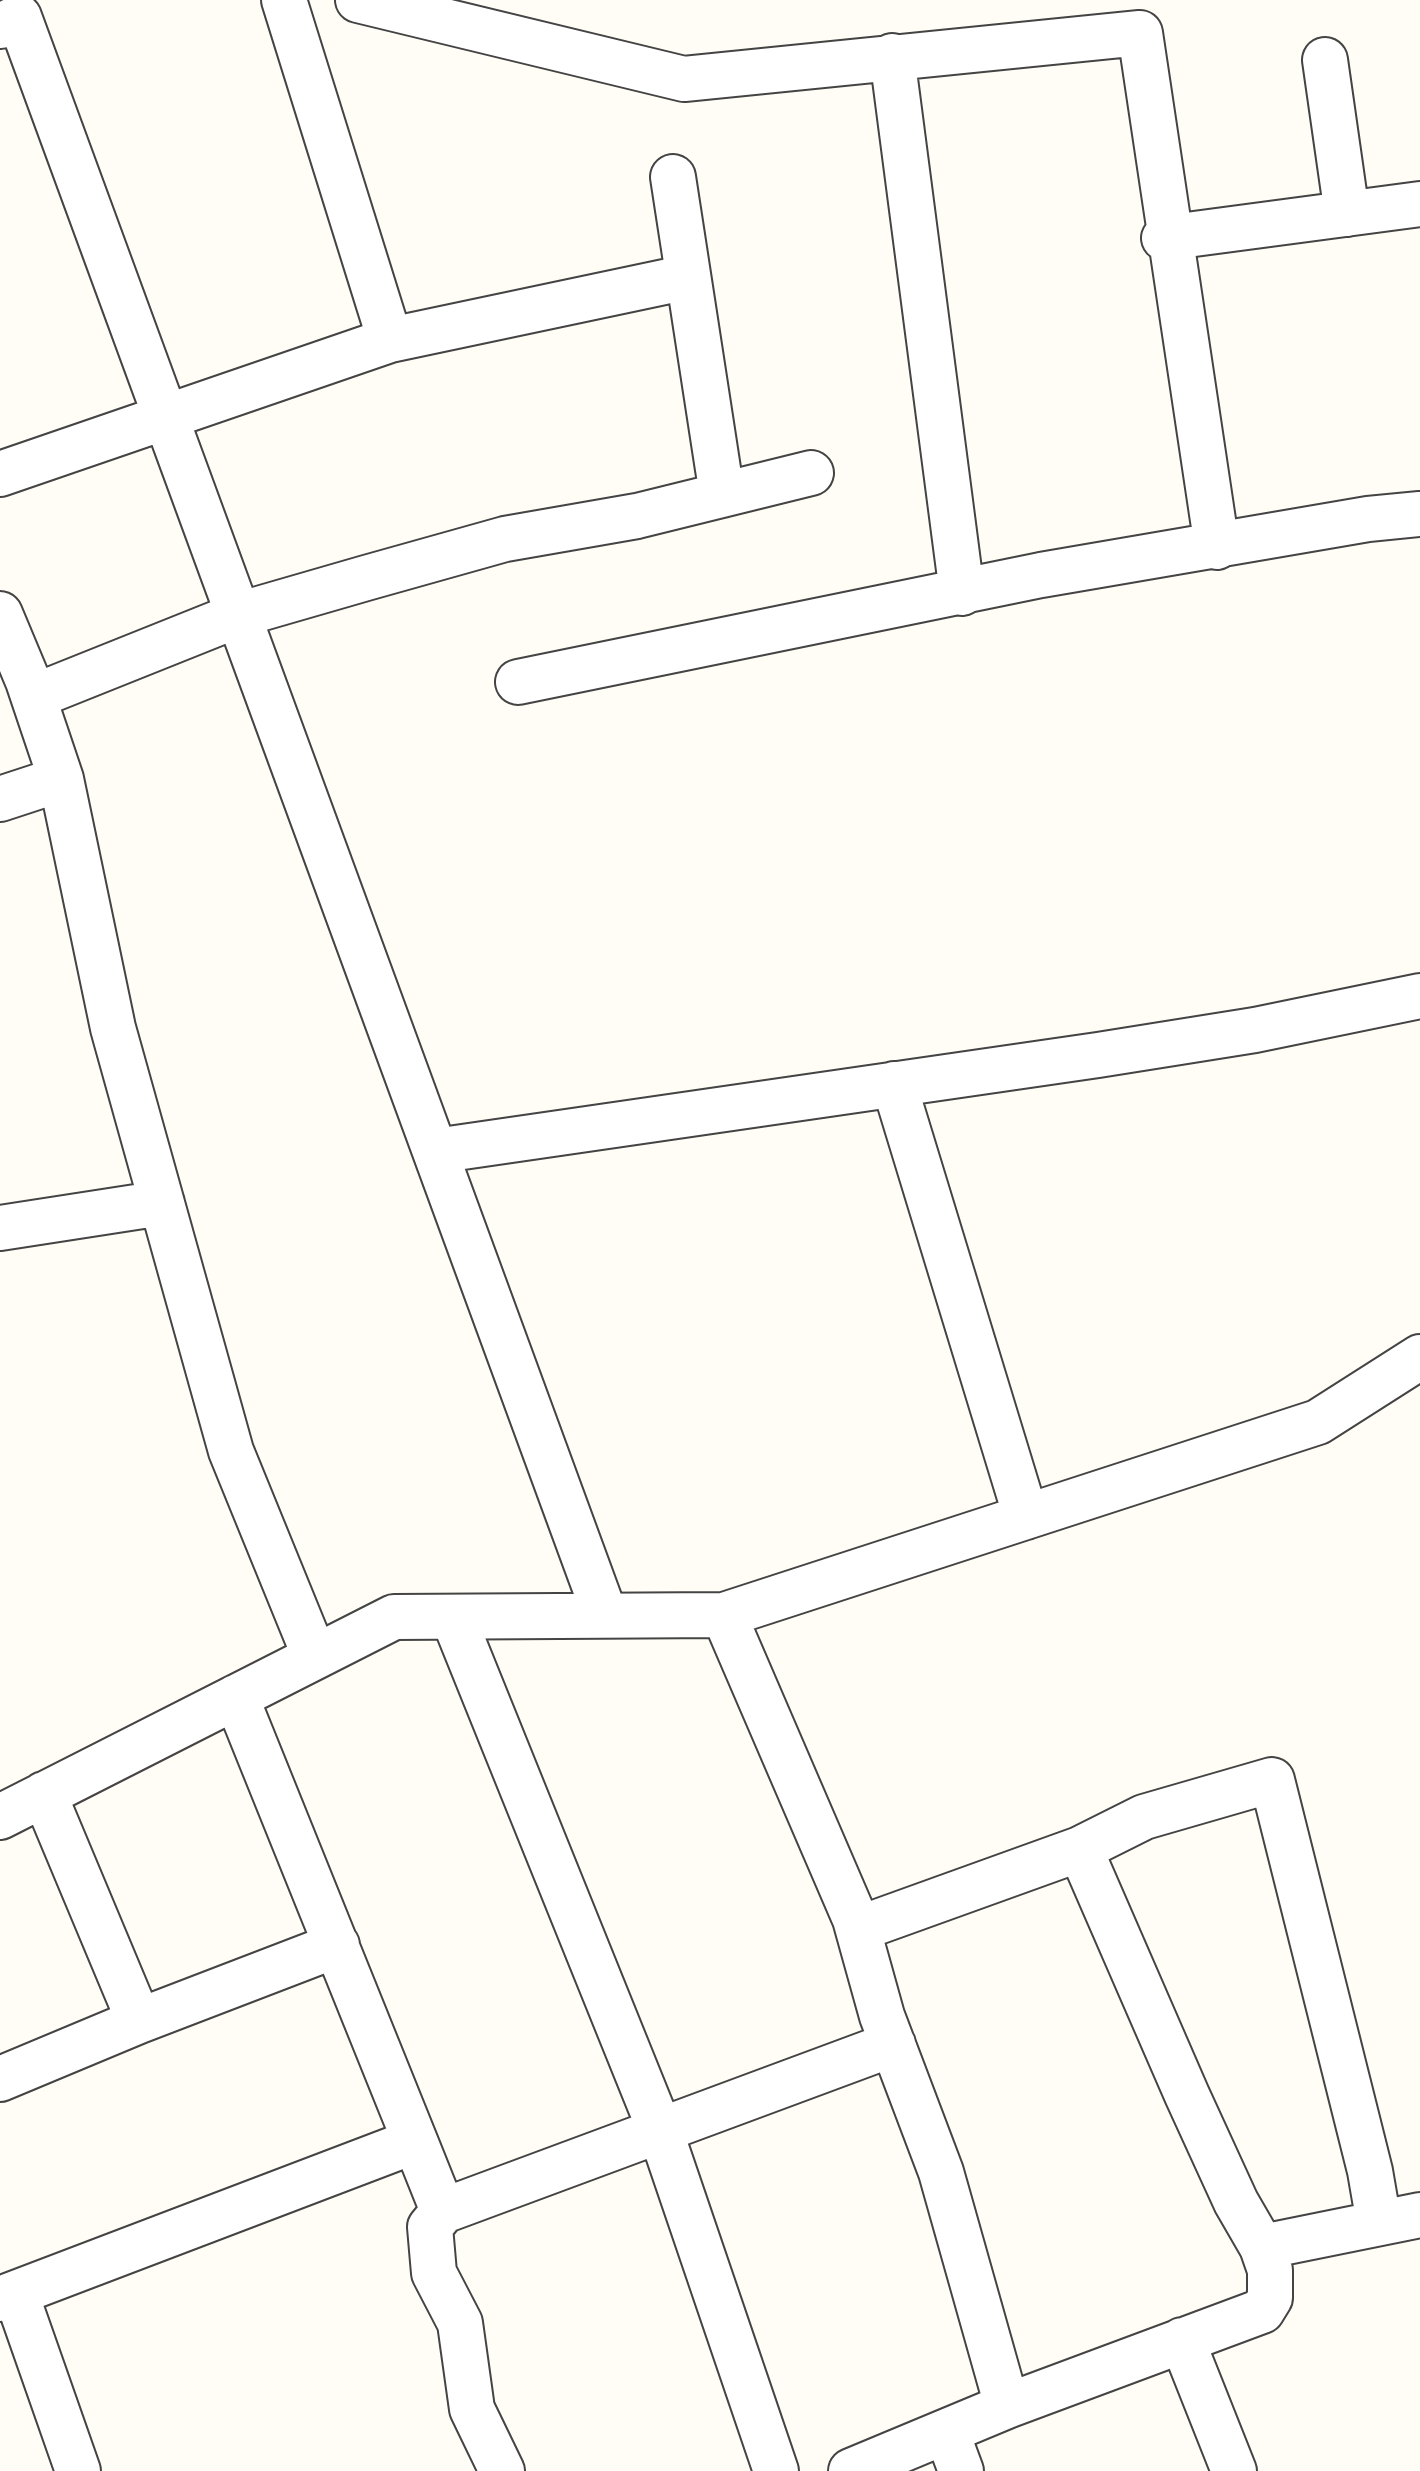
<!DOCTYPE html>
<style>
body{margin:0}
canvas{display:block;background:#fffdf5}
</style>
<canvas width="1420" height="2471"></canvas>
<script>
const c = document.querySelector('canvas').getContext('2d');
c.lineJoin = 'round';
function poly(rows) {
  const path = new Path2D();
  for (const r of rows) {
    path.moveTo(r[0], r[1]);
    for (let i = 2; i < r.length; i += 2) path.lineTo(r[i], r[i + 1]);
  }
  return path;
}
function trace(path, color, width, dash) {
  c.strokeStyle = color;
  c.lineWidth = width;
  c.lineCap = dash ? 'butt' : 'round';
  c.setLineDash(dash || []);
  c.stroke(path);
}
const street = poly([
 [284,0,390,340],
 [358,0,684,79,1140,33,1217,547],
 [0,26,19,17,605,1615],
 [892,56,962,593],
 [1325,60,1347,214],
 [673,177,722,495],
 [1164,238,1420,204],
 [0,474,390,340,688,277],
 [0,614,28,681,61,779,113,1028,231,1451,315,1657],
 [518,682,1041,575,1368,519,1420,514],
 [48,691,238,615,366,578,505,539,637,516,811,473],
 [0,799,61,779],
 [894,1084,1026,1517],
 [435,1151,1098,1055,1255,1030,1420,996],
 [0,1228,162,1203],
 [724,1615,855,1919,882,2016,941,2172,1007,2406],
 [453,1617,660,2130,776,2471],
 [44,1794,139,2021],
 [0,1817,394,1617,724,1615,1318,1422,1420,1357],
 [1080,1849,1187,2095,1236,2202,1262,2247,1420,2215],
 [858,1929,1080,1849,1144,1817,1272,1780,1370,2171,1379,2223],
 [0,2079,139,2021,337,1945],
 [415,2141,443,2211,893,2044],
 [443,2211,430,2227,434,2273,460,2323,472,2409,502,2471],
 [16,2294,78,2471],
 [0,2299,415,2141,236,1697],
 [1182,2340,1234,2471],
 [947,2433,961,2471],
 [851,2471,1007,2406,1262,2311,1270,2298,1270,2270,1262,2247]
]);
trace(street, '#444', 48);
trace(street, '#fff', 44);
</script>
